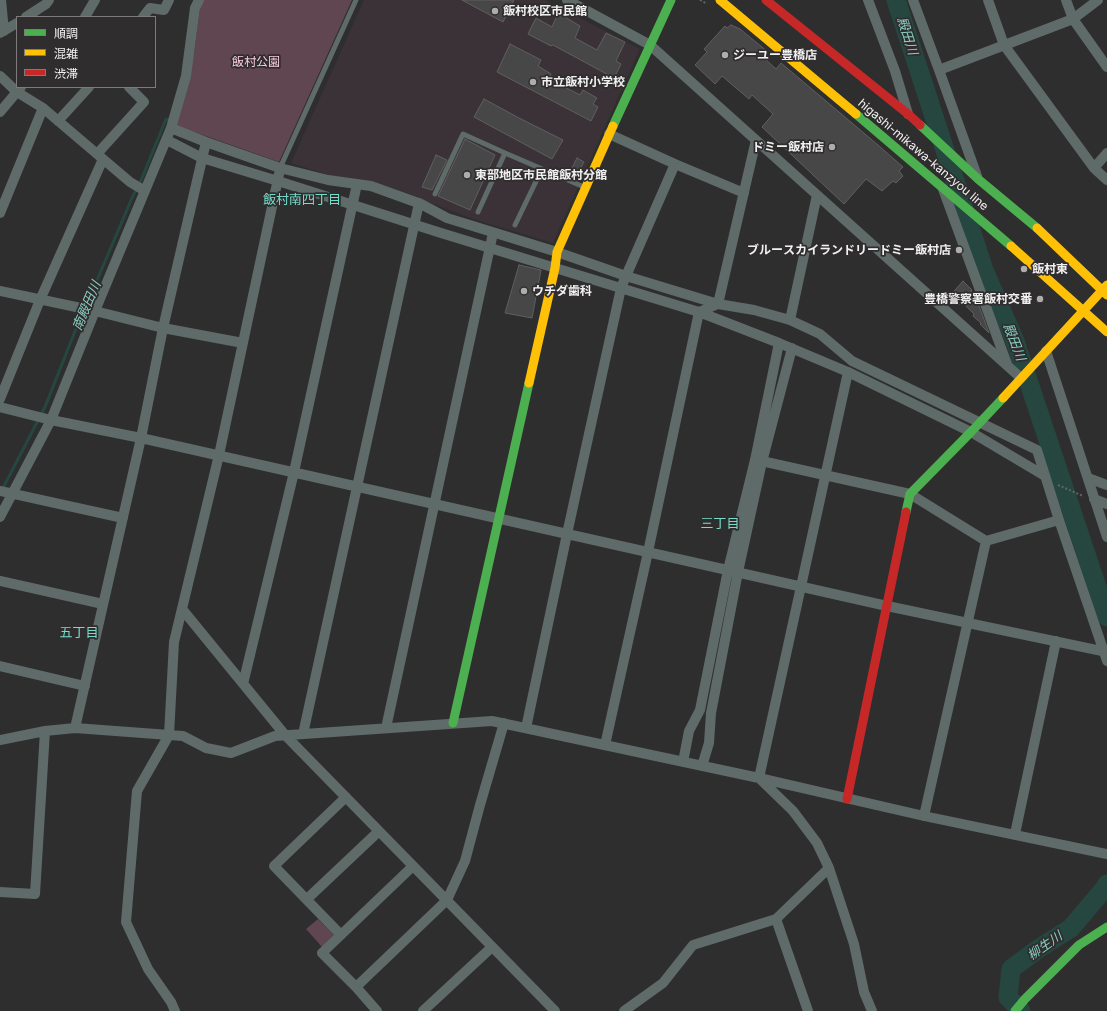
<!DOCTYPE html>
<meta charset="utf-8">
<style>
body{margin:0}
#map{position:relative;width:1107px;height:1011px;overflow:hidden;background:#2f2e2e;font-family:Inter,"Noto Sans JP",sans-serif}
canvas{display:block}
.legend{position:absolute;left:16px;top:16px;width:140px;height:72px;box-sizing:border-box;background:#302d2e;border:1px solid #7e7b7c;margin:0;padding:5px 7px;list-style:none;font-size:12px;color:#f2f1f1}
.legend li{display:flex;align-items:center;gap:8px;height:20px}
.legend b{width:20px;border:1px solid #7e7b7c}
</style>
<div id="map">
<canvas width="1107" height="1011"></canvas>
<ul class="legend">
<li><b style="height:5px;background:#4caf50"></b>順調</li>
<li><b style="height:5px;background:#ffc107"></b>混雑</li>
<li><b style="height:5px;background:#c62828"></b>渋滞</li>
</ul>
</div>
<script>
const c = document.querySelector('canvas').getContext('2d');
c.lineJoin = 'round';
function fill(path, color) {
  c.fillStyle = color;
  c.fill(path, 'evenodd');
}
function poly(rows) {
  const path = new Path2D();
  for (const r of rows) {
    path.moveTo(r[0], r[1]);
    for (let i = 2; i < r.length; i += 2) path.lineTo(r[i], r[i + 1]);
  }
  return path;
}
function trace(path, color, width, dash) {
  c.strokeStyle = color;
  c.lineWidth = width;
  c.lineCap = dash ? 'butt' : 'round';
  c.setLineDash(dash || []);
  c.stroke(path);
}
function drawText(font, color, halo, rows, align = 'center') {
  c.font = font + ' Inter,"Noto Sans JP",sans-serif';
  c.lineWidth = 3.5;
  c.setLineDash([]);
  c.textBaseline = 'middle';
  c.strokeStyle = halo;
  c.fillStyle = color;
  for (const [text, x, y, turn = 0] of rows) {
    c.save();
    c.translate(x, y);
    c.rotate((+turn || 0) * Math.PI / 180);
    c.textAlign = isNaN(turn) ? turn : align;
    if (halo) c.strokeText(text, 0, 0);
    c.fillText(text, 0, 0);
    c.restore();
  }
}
const built = poly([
 [364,0,545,0,640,49,553,243,473,219,375,182,335,177,291,163]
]);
const green = poly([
 [203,0,352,0,279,162,172,124,194,54,200,8],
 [318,919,334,935,322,947,306,929]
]);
const stream = poly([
 [86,306,132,198,142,178,166,119,169,120],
 [2,490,45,407,83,311]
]);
const river = poly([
 [896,0,984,270,1015,341,1107,617],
 [1021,1011,1008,997,1011,969,1038,949,1071,928,1104,889,1107,884]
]);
const building = poly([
 [462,0,514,0,503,22,462,0],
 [558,13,580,26,575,38,597,50,606,33,625,42,616,61,621,64,614,78,553,45,551,46,528,34,536,18,552,27,558,13],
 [731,25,740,29,768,52,763,57,776,69,781,63,878,145,903,167,899,171,903,176,896,183,893,181,882,191,866,179,844,204,762,127,773,114,752,95,749,99,722,76,715,84,695,65,707,52,704,49,725,26,727,28,731,25],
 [510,44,541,60,538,66,551,74,549,79,580,95,583,90,597,98,593,104,598,107,591,121,497,72,510,44],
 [484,99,519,118,563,140,552,159,474,117,484,99],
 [465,139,495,155,470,210,438,196,465,139],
 [436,155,447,160,432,190,422,187,436,155],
 [577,158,584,162,578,173,571,170,577,158],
 [519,265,541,270,532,318,505,313,519,265],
 [963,281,972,290,971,291,975,295,989,333,980,324,981,323,973,316,974,314,962,302,959,305,949,297,963,281]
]);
const path = poly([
 [700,0,707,4],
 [1058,485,1083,496]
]);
const lane = poly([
 [280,168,356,0],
 [435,194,463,134,505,153,584,187],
 [478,212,505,153],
 [515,225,542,169]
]);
const street = poly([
 [1,0,4,31],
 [567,0,650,45,1021,378],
 [868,0,895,71,908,114],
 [913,0,939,70,977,176],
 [988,0,1004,45,1094,168,1107,180],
 [1066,0,1073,19,1107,67],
 [26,17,46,4,49,0],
 [85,17,95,0],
 [143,17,150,8,164,10,169,0],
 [0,33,17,23],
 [939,70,1073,19,1098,0],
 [0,76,17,92,43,108,130,182,145,191],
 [0,112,21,87],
 [58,121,89,87],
 [171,128,206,142,280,168,328,180,371,186,421,204,447,218,557,252,626,276,718,304,754,310,790,320,820,334,852,361,1037,450,1059,520,1107,661],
 [609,134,675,164,744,193],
 [167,140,202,158,278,181,441,233,699,312,779,343,848,372,971,432,1045,476],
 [97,154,144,102,129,87],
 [1094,168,1107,153],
 [943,189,1007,364],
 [0,213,43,108],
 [0,291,95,311,163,328,243,343],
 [790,320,817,195],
 [1046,351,1107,537],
 [848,372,759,778,793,811,817,843,829,868,854,944,864,992,872,1011],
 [0,399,40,300,103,159],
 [0,407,51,420,141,438,887,606,1107,652],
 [757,460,910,494,986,541],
 [1088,478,1107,485],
 [0,491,123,518],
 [1094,499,1107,504],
 [0,517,51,420,95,311,171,128,186,76,195,8,199,0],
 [0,581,103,604],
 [182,609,285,735,555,1011],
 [0,666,85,686],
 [243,684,294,472,357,184],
 [75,728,141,438,163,328,206,142],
 [386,728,493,233],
 [526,728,567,534,621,288,626,276,675,164],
 [303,734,419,203],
 [0,740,45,731,75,728,183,736,206,748,231,753,275,736,492,721,759,778,924,816,1107,854],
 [605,745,648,552,699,312,718,304,756,140],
 [683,762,689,731,700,710,728,570,755,460,779,343],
 [702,766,709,743,711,713,738,572,762,462,792,348],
 [924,816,986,541,1059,520],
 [1015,834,1056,641],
 [0,892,35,894,45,731],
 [307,899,379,831],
 [776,919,808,1011],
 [341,935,274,866,346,797],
 [356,987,447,900,465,861,480,805,504,723],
 [175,1011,171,1002,148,969,126,922,137,791,169,735,174,642,219,455,279,174],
 [377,1011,356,987,322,953,413,866],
 [423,1011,492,947],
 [624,1011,663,983,693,945,776,919,829,868]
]);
const fast = poly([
 [856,114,1011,246],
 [920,125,978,179,1037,228],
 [613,126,671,0],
 [906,512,910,494,971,432,1003,398],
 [453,723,529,383],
 [1015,1011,1025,999,1079,945,1107,927]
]);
const slow = poly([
 [720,0,856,114],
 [1037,228,1107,295],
 [1011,246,1107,332],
 [529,383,555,268,557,252,613,126],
 [1003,398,1107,285]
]);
const jam = poly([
 [766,0,908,114,920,125],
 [847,799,906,512]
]);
const markers = [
 [495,11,4,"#aeadad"],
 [725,55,4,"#aeadad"],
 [533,82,4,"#aeadad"],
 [832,147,4,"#aeadad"],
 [467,175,4,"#aeadad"],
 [959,250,4,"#aeadad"],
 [1024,269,4,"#aeadad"],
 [524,291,4,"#aeadad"],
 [1040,299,4,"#aeadad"]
];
const poiNames = [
 ["飯村校区市民館",503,11],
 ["ジーユー豊橋店",733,55],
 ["市立飯村小学校",541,82],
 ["ドミー飯村店",824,147,"right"],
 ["東部地区市民館飯村分館",475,175],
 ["ブルースカイランドリードミー飯村店",951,250,"right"],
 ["飯村東",1032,269],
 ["ウチダ歯科",532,291],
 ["豊橋警察署飯村交番",1032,299,"right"]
];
const parkNames = [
 ["飯村公園",256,62]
];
const streetNames = [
 ["higashi-mikawa-kanzyou line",923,155,40]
];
const waterNames = [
 ["殿田川",907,36,72],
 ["南殿田川",87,306,-67],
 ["殿田川",1014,342,69],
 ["柳生川",1045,946,-35]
];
const neighbourhoodNames = [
 ["飯村南四丁目",302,200],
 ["三丁目",720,524],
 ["五丁目",79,633]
];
fill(built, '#3a3236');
fill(green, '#5f4651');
trace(stream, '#254740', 3);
trace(river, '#254740', 19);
fill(building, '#484747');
trace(building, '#605f5f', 1);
trace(path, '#606765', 2, [2, 2]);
trace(lane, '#5f6b69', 5);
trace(street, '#5f6b69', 10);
trace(fast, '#4caf50', 9);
trace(slow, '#ffc107', 9);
trace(jam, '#c62828', 9);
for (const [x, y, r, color] of markers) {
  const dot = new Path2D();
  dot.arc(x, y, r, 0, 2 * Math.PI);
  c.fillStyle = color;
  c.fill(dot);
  trace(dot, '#302d2e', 1.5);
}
drawText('bold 12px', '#f2f1f1', '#302d2e', poiNames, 'left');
drawText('12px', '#facbde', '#302d2e', parkNames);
drawText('12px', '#f2f1f1', '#302d2e', streetNames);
drawText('italic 13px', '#88cfc2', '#302d2e', waterNames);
drawText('13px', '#76ddcc', '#302d2e', neighbourhoodNames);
</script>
